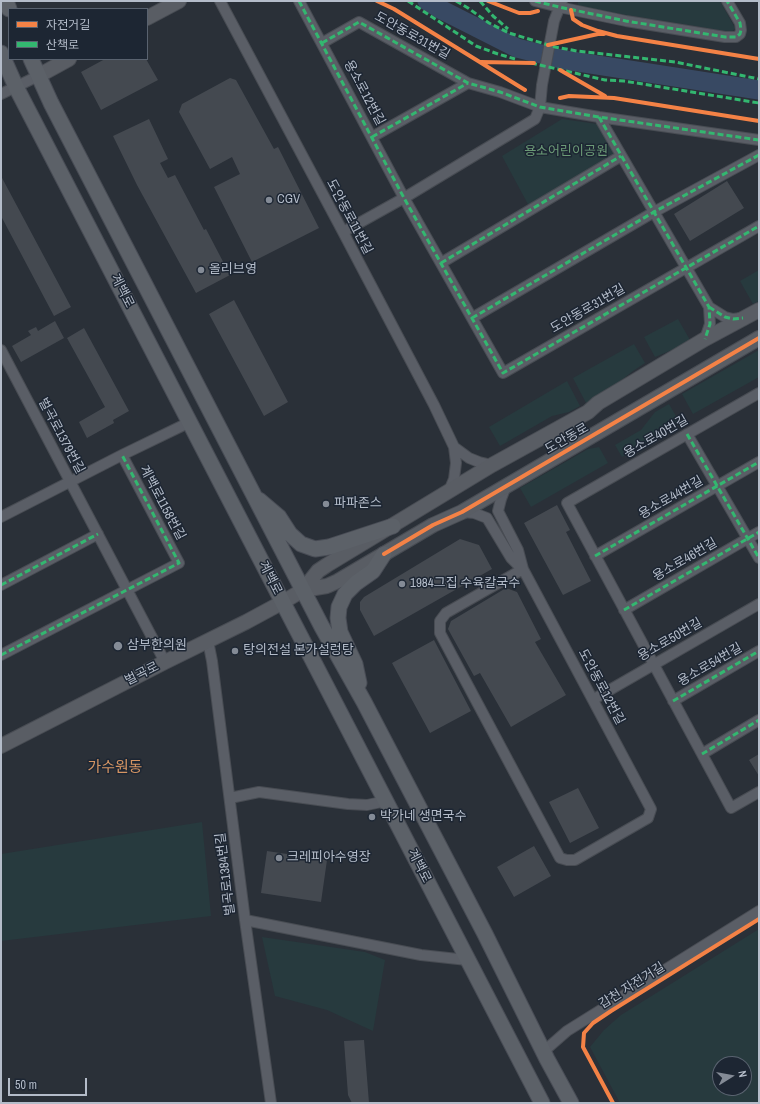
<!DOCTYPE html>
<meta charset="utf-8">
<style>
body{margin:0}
#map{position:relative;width:760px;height:1104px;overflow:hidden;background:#2a3038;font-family:"Archivo Narrow","Noto Sans KR",sans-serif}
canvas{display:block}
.frame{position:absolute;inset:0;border:2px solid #b4bcc9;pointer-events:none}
.legend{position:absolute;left:8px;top:8px;width:140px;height:52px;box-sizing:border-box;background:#1d2633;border:1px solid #59626f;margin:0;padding:5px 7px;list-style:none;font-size:12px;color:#b4bcc9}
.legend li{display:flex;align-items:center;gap:8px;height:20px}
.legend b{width:20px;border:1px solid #59626f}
.north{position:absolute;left:712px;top:1056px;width:40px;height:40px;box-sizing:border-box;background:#1d2633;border:1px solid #59626f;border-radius:50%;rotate:79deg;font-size:11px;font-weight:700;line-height:16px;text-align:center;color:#b4bcc9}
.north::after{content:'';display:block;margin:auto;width:14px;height:18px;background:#848b96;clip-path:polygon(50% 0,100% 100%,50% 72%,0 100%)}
.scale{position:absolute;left:8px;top:1078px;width:79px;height:18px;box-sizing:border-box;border:2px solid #b4bcc9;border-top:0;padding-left:5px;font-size:12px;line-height:14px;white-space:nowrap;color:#b4bcc9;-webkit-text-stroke:3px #1d2633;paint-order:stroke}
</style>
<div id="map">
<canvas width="760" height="1104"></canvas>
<div class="frame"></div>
<ul class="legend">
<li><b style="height:5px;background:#f48246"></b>자전거길</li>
<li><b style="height:5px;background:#33b770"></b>산책로</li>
</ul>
<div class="north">N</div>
<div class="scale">50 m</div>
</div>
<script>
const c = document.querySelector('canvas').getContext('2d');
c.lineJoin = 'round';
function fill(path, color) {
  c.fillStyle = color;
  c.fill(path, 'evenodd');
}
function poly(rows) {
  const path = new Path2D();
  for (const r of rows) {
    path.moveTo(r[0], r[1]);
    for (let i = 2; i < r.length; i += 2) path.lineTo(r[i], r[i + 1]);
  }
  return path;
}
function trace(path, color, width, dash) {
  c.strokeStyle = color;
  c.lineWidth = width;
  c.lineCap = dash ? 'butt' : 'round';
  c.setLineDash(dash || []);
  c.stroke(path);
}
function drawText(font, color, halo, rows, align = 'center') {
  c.font = font + ' "Archivo Narrow","Noto Sans KR",sans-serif';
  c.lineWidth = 3;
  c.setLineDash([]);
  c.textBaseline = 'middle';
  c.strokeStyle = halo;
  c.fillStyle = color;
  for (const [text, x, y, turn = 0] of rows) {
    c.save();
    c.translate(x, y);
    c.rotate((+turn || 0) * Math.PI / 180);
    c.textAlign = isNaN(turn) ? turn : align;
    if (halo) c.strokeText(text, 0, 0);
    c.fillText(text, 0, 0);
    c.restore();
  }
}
const green = poly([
 [579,1,720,1,735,28,732,32,577,7,578,2],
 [562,119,597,124,617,155,530,208,502,156],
 [759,270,759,301,753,304,740,281],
 [678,319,690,340,677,348,655,357,644,337],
 [634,344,645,363,633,371,613,387,586,403,573,378],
 [759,350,759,377,693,414,682,394],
 [567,381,580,406,569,412,552,416,500,446,489,427],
 [669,404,680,423,622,457,615,445,641,430,655,412],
 [599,447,608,463,531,507,520,488,588,449],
 [202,822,211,916,1,941,1,854],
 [759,929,759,1103,620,1103,590,1047,604,1030,621,1015],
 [720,1064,744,1064,744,1088,720,1088],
 [262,937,365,952,385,960,373,1031,327,1010,275,996]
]);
const river = poly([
 [427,1,440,9,517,48,565,60,759,90]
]);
const building = poly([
 [105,59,146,59,158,80,101,110,81,72],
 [230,78,236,80,274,149,278,147,319,228,252,262,214,187,240,174,232,157,210,169,179,112,182,104],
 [149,119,168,159,160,163,168,178,175,175,204,230,206,229,230,275,196,293,137,185,113,136],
 [1,176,71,307,54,316,1,216],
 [727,181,744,208,690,241,674,214],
 [234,300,288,402,264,416,209,314],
 [55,321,64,338,21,362,12,346,31,335,28,331,36,327,38,331],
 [84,328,129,411,113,420,114,423,87,438,79,422,105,407,67,338],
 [557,505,570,530,566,532,591,581,563,595,524,523],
 [460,539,479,545,492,569,374,636,360,610,360,602,364,597],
 [506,588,517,592,541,639,535,642,566,695,511,727,480,673,474,676,448,629,451,621],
 [434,640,471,711,430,733,392,663],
 [759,754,759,776,749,760],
 [578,788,599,828,570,843,549,802],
 [534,846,551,876,514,897,497,867],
 [267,851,327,860,321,902,261,893],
 [364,1040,369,1103,352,1103,348,1095,344,1041]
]);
const street = poly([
 [220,1,343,232,434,405,454,447,456,463,454,479,449,491],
 [299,1,404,198,503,373,759,226],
 [535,1,559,7,626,21,725,37,736,37,740,34,741,30,740,23,727,1],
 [322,43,359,22,468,83,500,92,540,107,599,117,759,140],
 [1,94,38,76],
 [599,117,709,307,710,324,705,339],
 [372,137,468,83],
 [343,232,404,198,535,119,540,107,542,85,554,21,562,1],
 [441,263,621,156],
 [709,307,725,317,733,319,741,318],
 [472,318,654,212,759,155],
 [1,350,165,662],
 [759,393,567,503,731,808,759,792],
 [687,434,759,558],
 [454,447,469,458,479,462,492,465],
 [506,486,501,499,498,511,518,550,523,569,651,809,648,818,575,860,567,860,560,858,440,633,440,621,446,613,523,569],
 [462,512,474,513,487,518,511,558,521,568],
 [1,517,122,455,190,422],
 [595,556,759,462],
 [1,585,98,534],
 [624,610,759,532],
 [208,641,212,661,245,920,271,1103],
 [1,655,179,563,122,455],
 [594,699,759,604],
 [673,701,759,651],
 [702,754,759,720],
 [230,798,259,792,348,804,367,805,386,801],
 [245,920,421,955,467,960],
 [543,1052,567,1031,759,911]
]);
const secondary = poly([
 [147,18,179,1],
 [38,76,69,59],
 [303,590,327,586,338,581,433,525,462,512,759,338],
 [1,746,165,662,246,622,283,602,303,590,318,571,327,565,492,465,588,412,598,403,705,339,759,310]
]);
const primary = poly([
 [6,1,9,9],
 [1,53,16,87,542,1103],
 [31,59,51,103,322,627,364,702,485,934,547,1059,571,1103],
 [259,500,279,517,290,534,301,544,315,549,329,547,393,526],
 [359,683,355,664,340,632,338,618,339,607,345,594,356,583,373,571,384,554]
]);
const quiet = poly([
 [299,1,404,198,503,373,759,226],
 [408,1,476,46,498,54,515,59],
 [456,1,468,8,489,23,509,33,555,47,577,51,675,62,759,79],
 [480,1,493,16,508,29],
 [535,1,559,7,626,21,725,37,736,37,740,34,741,30,740,23,727,1],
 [322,43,359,22,468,83,500,92,540,107,599,117,759,140],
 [531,63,605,80,624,81,759,103],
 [599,117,709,307,710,324,705,339],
 [372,137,468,83],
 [441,263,621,156],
 [709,307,725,317,733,319,743,318],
 [472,318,654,212,759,155],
 [687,434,759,558],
 [595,556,759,462],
 [1,585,98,534],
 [624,610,759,532],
 [1,655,179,563,122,455],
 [673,701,759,651],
 [702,754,759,720]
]);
const cycleway = poly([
 [377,1,394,9,525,90],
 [488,1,519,13,530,13,538,11],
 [571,10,573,19,582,25,598,31,617,36,759,59],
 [548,45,598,34,604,34],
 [481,62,534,63],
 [560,70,605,96],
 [560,98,569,96,614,98,759,121],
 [384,554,433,525,462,512,759,338],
 [613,1103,583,1047,584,1033,593,1023,611,1011,759,919]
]);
const markers = [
 [269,200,4,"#848b96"],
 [201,270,4,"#848b96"],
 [326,504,4,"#848b96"],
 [402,584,4,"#848b96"],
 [118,646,5,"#848b96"],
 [235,651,4,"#848b96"],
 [372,817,4,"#848b96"],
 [279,858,4,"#848b96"]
];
const streetNames = [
 ["도안동로31번길",412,36,29],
 ["용소로12번길",364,93,62],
 ["도안동로11번길",349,217,62],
 ["계백로",122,291,63],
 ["도안동로31번길",588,309,-30],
 ["벌곡로1379번길",61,436,62],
 ["용소로40번길",656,437,-30],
 ["도안동로",567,439,-30],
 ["용소로44번길",671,498,-30],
 ["계백로1158번길",162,503,62],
 ["용소로46번길",685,560,-30],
 ["계백로",270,578,63],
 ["용소로50번길",670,640,-30],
 ["용소로54번길",710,665,-30],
 ["벌곡로",142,674,-27],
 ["도안동로12번길",601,687,62],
 ["계백로",419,866,63],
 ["벌곡로1384번길",226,874,-97],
 ["갑천 자전거길",632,986,-32]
];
const parkNames = [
 ["용소어린이공원",566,152]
];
const poiNames = [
 ["CGV",277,200],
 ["올리브영",209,270],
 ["파파존스",334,504],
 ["1984그집 수육칼국수",410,584],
 ["삼부한의원",127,646],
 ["탕의전설 본가설렁탕",243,651],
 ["박가네 생면국수",380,817],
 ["크레피아수영장",287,858]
];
const quarterNames = [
 ["가수원동",115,768]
];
fill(green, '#273a3e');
trace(river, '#384963', 19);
fill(building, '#444950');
trace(street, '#484c53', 12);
trace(secondary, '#484c53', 16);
trace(primary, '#484c55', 17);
trace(street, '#5a5e66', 10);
trace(secondary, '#595d64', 14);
trace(primary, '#5c6168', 15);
trace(quiet, '#33b770', 3, [6, 3]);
trace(cycleway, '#f48246', 4);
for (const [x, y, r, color] of markers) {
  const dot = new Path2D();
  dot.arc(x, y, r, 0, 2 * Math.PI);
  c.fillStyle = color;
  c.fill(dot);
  trace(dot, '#1d2633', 1.5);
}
drawText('13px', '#b4bcc9', '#1d2633', streetNames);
drawText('13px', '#6b9a76', '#1d2633', parkNames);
drawText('13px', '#b4bcc9', '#1d2633', poiNames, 'left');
drawText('15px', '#d59563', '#1d2633', quarterNames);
</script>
